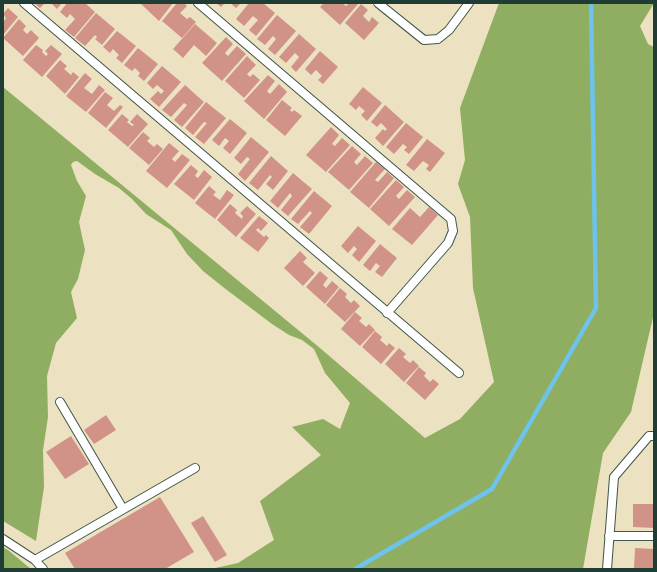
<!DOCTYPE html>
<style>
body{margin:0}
#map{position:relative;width:657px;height:572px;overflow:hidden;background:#ece2c1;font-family:Vollkorn,serif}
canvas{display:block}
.frame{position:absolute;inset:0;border:4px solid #1f3d34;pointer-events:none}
</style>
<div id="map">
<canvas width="657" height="572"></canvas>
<div class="frame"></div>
</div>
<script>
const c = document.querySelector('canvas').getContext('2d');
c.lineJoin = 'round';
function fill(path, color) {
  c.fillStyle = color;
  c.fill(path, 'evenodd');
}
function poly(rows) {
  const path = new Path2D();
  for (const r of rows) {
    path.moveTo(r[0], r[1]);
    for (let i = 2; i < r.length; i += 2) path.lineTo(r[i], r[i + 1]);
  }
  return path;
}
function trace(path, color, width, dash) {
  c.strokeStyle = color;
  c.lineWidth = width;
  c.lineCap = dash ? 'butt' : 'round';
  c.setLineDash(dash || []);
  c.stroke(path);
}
const forest = poly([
 [499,3,654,3,640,26,648,44,654,47,654,313,631,412,603,453,583,569,211,569,238,563,274,540,260,501,321,455,292,427,323,419,340,429,350,403,325,373,314,349,302,340,289,335,272,324,223,287,203,271,187,254,171,230,146,214,132,199,119,188,95,174,77,161,73,162,71,165,77,181,86,196,79,222,85,250,78,279,71,292,77,318,56,343,47,376,48,417,43,450,44,487,36,541,3,521,3,87,320,348,425,438,460,419,494,382,473,288,470,217,458,184,465,160,460,108],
 [3,547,8,550,31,569,3,569]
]);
const stream = poly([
 [355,569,492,489,596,308,591,3]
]);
const building = poly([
 [34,3,45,3,40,8],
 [53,3,62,3,57,9,52,4],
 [67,3,85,3,95,12,74,37,65,30,75,19,70,14,67,18,60,12],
 [140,3,173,3,159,21],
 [177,3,184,3,187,6,180,13,187,19,190,17,196,22,182,38,162,21],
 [216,3,225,3,221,7],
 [230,3,241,3,236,8],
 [249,3,263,3,275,13,256,36,249,30,258,20,253,16,244,26,236,19],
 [324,3,342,3,346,6,349,3,359,3,340,25,320,7],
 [361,4,368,10,363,16,369,22,372,17,379,23,364,40,345,23],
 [8,8,18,17,3,35,3,20,4,21,6,18,3,14],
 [96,13,115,29,102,45,95,39,97,37,95,35,85,46,75,38],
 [277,15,296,31,275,55,268,49,276,39,273,36,265,45,257,39],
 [19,19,26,26,23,30,27,34,31,30,39,38,23,56,3,38],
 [195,24,217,43,206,56,194,45,183,58,173,49],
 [117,31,136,46,122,63,116,58,119,55,113,49,110,53,103,47],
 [299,34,316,49,296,72,291,67,299,57,295,53,286,63,279,57],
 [226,37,233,44,225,53,228,56,237,46,246,54,222,81,202,63],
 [36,45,43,50,42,52,46,56,48,54,45,51,51,45,62,54,42,77,23,60],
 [138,48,158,64,144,81,138,76,140,73,135,68,132,71,124,65],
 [320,51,338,67,323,84,318,80,322,76,316,70,311,75,305,69],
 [247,56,256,65,247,74,250,77,253,74,260,80,244,98,225,81],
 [60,60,67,66,64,69,71,75,73,72,79,77,65,94,46,76],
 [162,66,181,82,159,107,150,99,158,91,161,94,164,91,157,85,153,89,147,83],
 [85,73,92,79,84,88,92,94,99,85,105,90,86,112,66,96],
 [268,75,275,81,267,91,270,94,279,84,287,92,264,119,244,101],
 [185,85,204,102,182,127,174,120,187,105,184,103,171,117,162,110],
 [363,87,382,103,367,121,361,115,365,111,359,106,356,110,349,104],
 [105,92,113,98,107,105,114,111,120,105,123,107,106,128,88,113],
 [282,100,292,108,290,110,292,112,294,110,302,116,285,136,266,120],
 [206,102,226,118,204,144,195,137,207,123,204,122,193,135,185,128],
 [385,105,404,122,383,146,375,138,383,129,385,131,387,129,381,123,377,127,371,122],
 [122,114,129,120,127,122,132,126,134,125,130,122,137,114,148,124,128,147,108,130],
 [230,119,247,133,230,154,223,148,229,141,225,138,219,146,212,140],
 [406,123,423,137,409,154,404,150,407,147,403,144,394,154,386,147],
 [331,127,339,135,332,144,335,146,342,138,350,145,326,172,306,155],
 [143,132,150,138,147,141,154,147,157,144,163,149,149,165,129,148],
 [251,137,269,152,245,181,238,174,250,159,247,157,241,164,234,158],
 [427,139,445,153,430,172,426,169,429,165,423,161,414,171,406,165],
 [169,143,179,151,172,159,175,162,182,154,190,160,167,188,146,171],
 [352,146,361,154,354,162,357,165,365,156,373,163,349,190,328,172],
 [271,156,288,171,273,190,266,184,272,177,270,175,258,190,249,183],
 [376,162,385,169,375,180,378,182,387,172,394,178,369,208,350,192],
 [191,165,198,171,195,176,198,178,204,170,212,177,194,200,174,184],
 [293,173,312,189,288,216,281,210,292,196,290,193,278,208,270,201],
 [396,180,404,187,396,196,399,199,407,190,415,197,389,226,370,209],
 [209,186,216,192,213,195,220,200,227,190,234,195,215,219,195,203],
 [314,191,332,206,309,234,300,227,312,213,310,211,298,224,291,219],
 [230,204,237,210,235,213,242,219,243,216,240,213,247,206,256,214,236,237,217,220],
 [429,207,438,215,412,245,392,229,410,208,420,217],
 [259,216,268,223,261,231,258,228,256,230,264,237,266,235,269,238,258,252,240,238],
 [358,226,376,241,359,262,352,255,357,249,354,246,348,253,341,246],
 [380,244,397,258,382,277,375,272,380,266,376,263,370,271,363,265],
 [300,251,307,258,303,262,315,273,303,286,284,268],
 [320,271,328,278,323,285,326,288,332,281,339,287,325,304,306,287],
 [340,288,347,294,345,297,351,303,354,300,360,306,345,322,326,305],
 [355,312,362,318,359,321,366,327,369,324,375,330,360,346,341,329],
 [375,331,382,337,380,340,387,346,389,343,395,348,381,364,362,347],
 [399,348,406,354,403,357,410,363,413,360,419,366,404,382,385,364],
 [419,367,426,373,424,376,430,382,433,379,439,384,425,400,406,383],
 [106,415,116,430,94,444,84,430],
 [71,436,89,464,65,479,46,452],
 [160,497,194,552,165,569,75,569,65,553],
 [633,504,654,504,654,528,633,527],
 [203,516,227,555,215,562,191,523],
 [635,548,654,549,654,569,634,569]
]);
const lane = poly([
 [24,3,459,373],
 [198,3,451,219,453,231,448,243,387,313],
 [378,3,424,40,438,39,449,30,469,3],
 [60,402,123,509],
 [609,536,654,536],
 [3,539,35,560,43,569],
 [35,560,195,468],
 [607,569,614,477,649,436,654,436]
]);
fill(forest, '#8fae61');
trace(stream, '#6ec3eb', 4.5);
fill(building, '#d19388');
trace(lane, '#3e5649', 10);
trace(lane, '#fff', 8);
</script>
